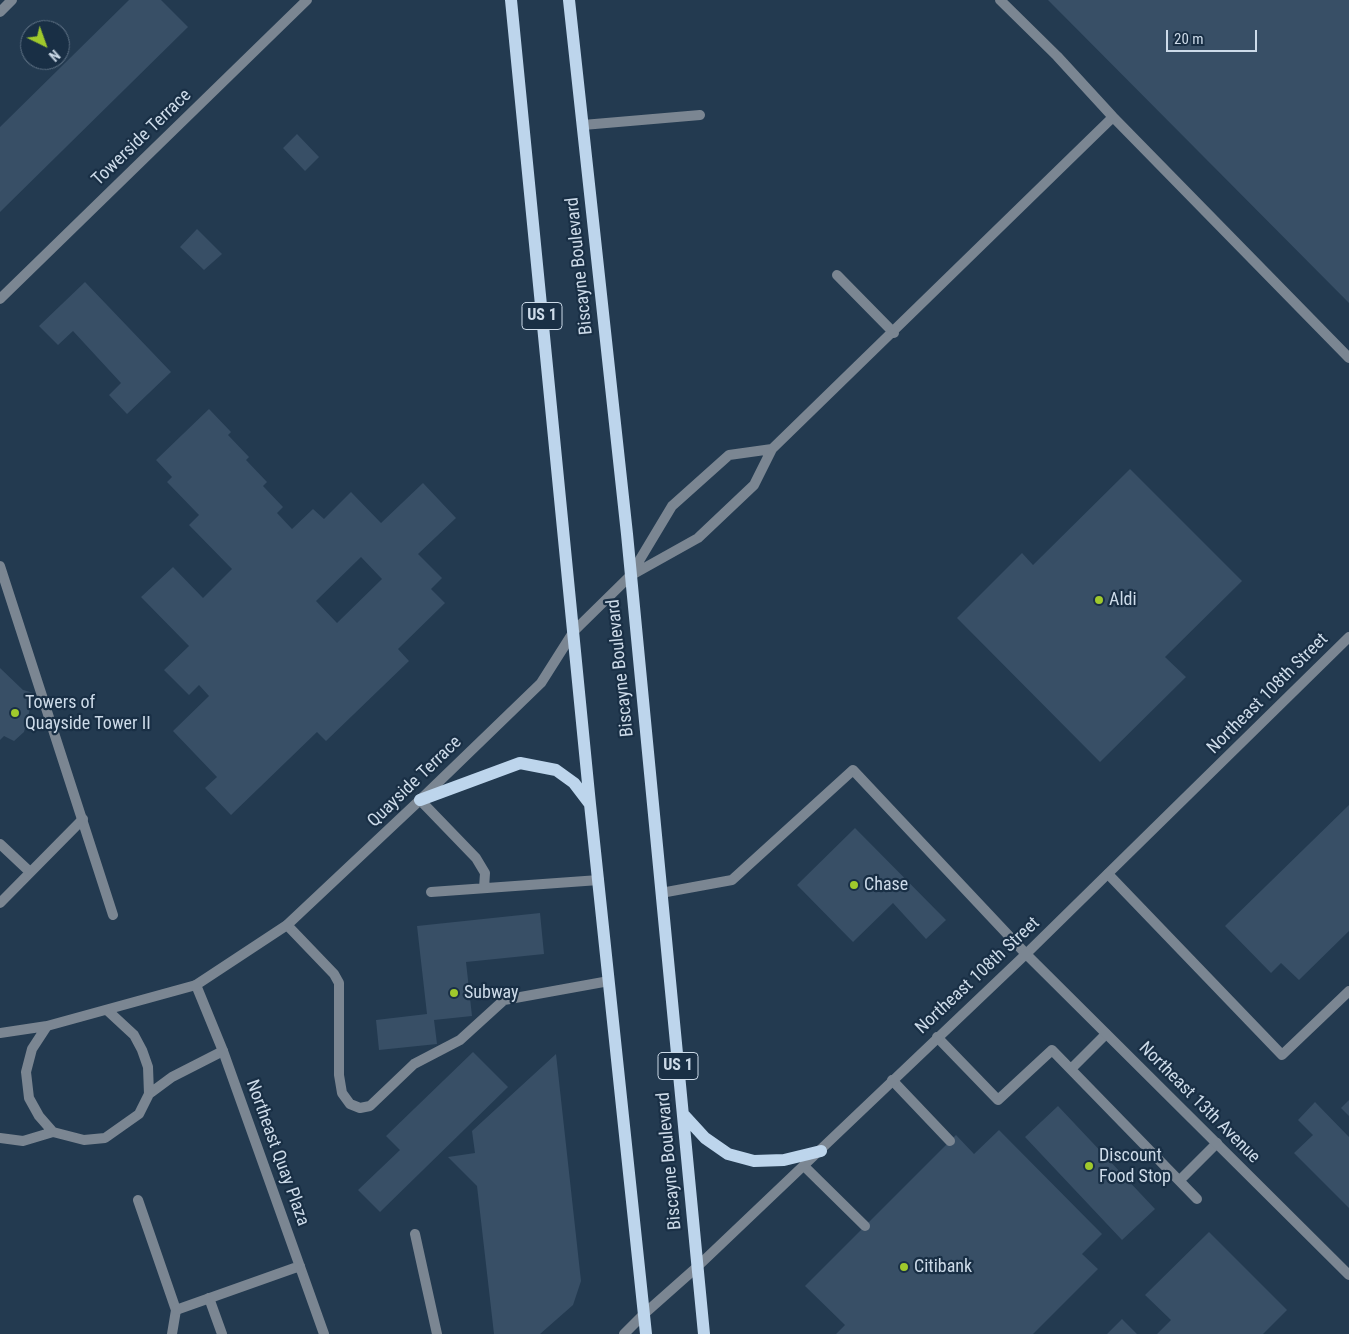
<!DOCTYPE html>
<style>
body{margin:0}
#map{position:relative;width:1349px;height:1334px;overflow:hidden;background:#233a50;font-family:"Roboto Condensed",sans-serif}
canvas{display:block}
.north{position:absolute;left:20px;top:20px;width:50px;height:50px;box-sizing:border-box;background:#192f45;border:1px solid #617487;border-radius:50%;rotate:138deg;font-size:14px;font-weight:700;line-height:20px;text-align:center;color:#cddbe9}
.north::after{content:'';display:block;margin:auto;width:18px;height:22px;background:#a0c92c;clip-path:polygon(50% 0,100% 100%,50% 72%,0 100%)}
.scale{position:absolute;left:1166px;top:30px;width:91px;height:22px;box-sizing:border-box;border:2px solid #cddbe9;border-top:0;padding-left:6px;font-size:15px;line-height:18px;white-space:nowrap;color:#cddbe9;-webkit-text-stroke:4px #192f45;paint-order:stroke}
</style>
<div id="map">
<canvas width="1349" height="1334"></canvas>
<div class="north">N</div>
<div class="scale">20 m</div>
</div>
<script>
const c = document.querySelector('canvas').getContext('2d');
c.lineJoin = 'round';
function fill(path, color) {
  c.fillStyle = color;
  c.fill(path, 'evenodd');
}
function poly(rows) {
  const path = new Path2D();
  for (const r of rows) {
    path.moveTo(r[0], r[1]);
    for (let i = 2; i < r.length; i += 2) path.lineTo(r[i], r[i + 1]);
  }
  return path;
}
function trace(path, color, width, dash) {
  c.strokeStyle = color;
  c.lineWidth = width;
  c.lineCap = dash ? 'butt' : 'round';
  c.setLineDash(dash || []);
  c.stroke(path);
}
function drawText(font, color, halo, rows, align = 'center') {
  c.font = font + ' "Roboto Condensed",sans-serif';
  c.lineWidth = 4.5;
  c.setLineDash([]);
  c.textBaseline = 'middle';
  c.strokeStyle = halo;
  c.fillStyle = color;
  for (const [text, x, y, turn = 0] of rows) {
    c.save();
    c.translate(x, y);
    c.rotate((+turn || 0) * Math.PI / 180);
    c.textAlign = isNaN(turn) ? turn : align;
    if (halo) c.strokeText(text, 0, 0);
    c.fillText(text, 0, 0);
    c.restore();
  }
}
const building = poly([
 [129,0,161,0,188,27,0,212,0,127],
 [1048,0,1349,0,1349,303],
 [297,134,319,157,305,171,283,148],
 [197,229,222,254,204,270,180,247],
 [85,282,171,372,127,414,109,395,121,383,73,331,58,345,39,326],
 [209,409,231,432,228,435,249,457,246,460,267,482,263,486,283,507,277,513,292,529,313,509,324,519,351,492,381,523,423,483,456,518,418,554,442,578,431,589,445,603,398,649,409,661,326,741,317,732,231,815,205,788,217,777,173,731,209,696,199,685,189,695,164,670,189,646,141,597,173,567,203,598,232,569,189,525,199,515,167,482,172,477,156,460],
 [361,557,382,579,337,623,316,601],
 [1130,469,1242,581,1165,657,1186,677,1100,762,957,618,1022,553,1033,565],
 [0,668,23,690,34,693,24,732,14,741,4,736,0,740],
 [1349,805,1349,931,1299,980,1281,963,1271,973,1225,926],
 [855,828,946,920,926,939,893,903,853,942,797,885],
 [540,913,544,954,466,962,472,1016,434,1020,437,1044,379,1050,376,1020,427,1014,417,926],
 [473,1052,508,1087,380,1212,358,1190,400,1150,386,1136],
 [556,1054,581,1281,573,1305,540,1334,494,1334,477,1186,448,1157,475,1153,472,1131],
 [1349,1100,1349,1116,1341,1108],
 [1315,1102,1349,1137,1349,1208,1294,1153,1313,1135,1298,1120],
 [1058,1106,1155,1209,1122,1240,1025,1137],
 [999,1130,1102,1234,1082,1254,1098,1269,1033,1334,836,1334,845,1325,805,1286,956,1135,974,1154],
 [1209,1232,1287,1310,1263,1334,1157,1334,1171,1320,1145,1295],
 [1122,1319,1137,1334,1107,1334]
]);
const service = poly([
 [1000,0,1057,56,1113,117,1349,358],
 [0,12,12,0],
 [583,125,700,115],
 [837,275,894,333],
 [772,449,1113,117],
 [772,449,754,485,698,538,630,576,672,506,729,455,772,449],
 [420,800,476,858,485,873,484,888],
 [0,844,30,872],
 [1108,874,1282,1055,1349,991],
 [431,892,599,880],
 [661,893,732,880,853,770,1026,954],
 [0,903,83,819],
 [287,925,334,974,339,983,339,1075,342,1093,350,1104,360,1108,370,1106,414,1064,460,1040,504,1000,609,981],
 [107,1010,134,1035,142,1050,148,1067,149,1094],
 [47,1026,32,1049,26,1072,29,1098,39,1116,53,1132],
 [0,1033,47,1026,196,985],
 [937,1037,998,1100,1052,1050,1197,1199],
 [1071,1069,1106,1034],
 [892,1080,950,1141],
 [0,1138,23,1141,53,1132,84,1140,105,1138,139,1114,149,1094,172,1077,223,1051],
 [804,1166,865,1226],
 [1180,1180,1217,1143],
 [138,1200,176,1310,172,1334],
 [415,1234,437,1334],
 [209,1298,222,1334]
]);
const minor = poly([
 [0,299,307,0],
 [0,566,113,915],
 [176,1310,300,1266],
 [324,1334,223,1051,196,985,287,925,420,800,541,683,574,631,630,576],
 [624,1334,644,1314]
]);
const tertiary = poly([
 [1026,954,1349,1275],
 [644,1314,697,1267,1026,954,1349,637]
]);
const primary = poly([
 [511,0,590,804,646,1334],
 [569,0,627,534,704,1334],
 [420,800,520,763,556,770,574,783,590,804],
 [683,1114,705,1138,728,1154,754,1161,784,1160,821,1151]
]);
const markers = [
 [1099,600,5,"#a0c92c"],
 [15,713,5,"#a0c92c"],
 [854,885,5,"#a0c92c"],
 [454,993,5,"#a0c92c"],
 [1089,1166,5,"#a0c92c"],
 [904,1267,5,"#a0c92c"]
];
const shields = [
 [542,316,40],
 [678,1066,40]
];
const shieldNames = [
 ["US 1",542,316],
 ["US 1",678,1066]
];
const streetNames = [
 ["Towerside Terrace",142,138,-44],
 ["Biscayne Boulevard",580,266,-96],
 ["Biscayne Boulevard",621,668,-96],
 ["Northeast 108th Street",1268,694,-45],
 ["Quayside Terrace",415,782,-44],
 ["Northeast 108th Street",978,976,-43],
 ["Northeast 13th Avenue",1199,1103,45],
 ["Northeast Quay Plaza",277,1153,70],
 ["Biscayne Boulevard",670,1161,-95]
];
const poiNames = [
 ["Aldi",1109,600],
 ["Towers of",25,703],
 ["Quayside Tower II",25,724],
 ["Chase",864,885],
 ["Subway",464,993],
 ["Discount",1099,1156],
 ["Food Stop",1099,1177],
 ["Citibank",914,1267]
];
fill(building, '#384f66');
trace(service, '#7b8692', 10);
trace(minor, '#7b8692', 10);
trace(tertiary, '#7b8692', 10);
trace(primary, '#bdd5ec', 12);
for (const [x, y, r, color] of markers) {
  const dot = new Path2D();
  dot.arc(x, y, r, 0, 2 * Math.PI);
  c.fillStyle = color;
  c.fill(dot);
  trace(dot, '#192f45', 2);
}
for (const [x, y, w] of shields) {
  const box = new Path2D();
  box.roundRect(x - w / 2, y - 13.5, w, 27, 4);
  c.fillStyle = '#192f45';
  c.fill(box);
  trace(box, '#cddbe9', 1);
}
drawText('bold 16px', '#cddbe9', null, shieldNames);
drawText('18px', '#cddbe9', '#192f45', streetNames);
drawText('18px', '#cddbe9', '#192f45', poiNames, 'left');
</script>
